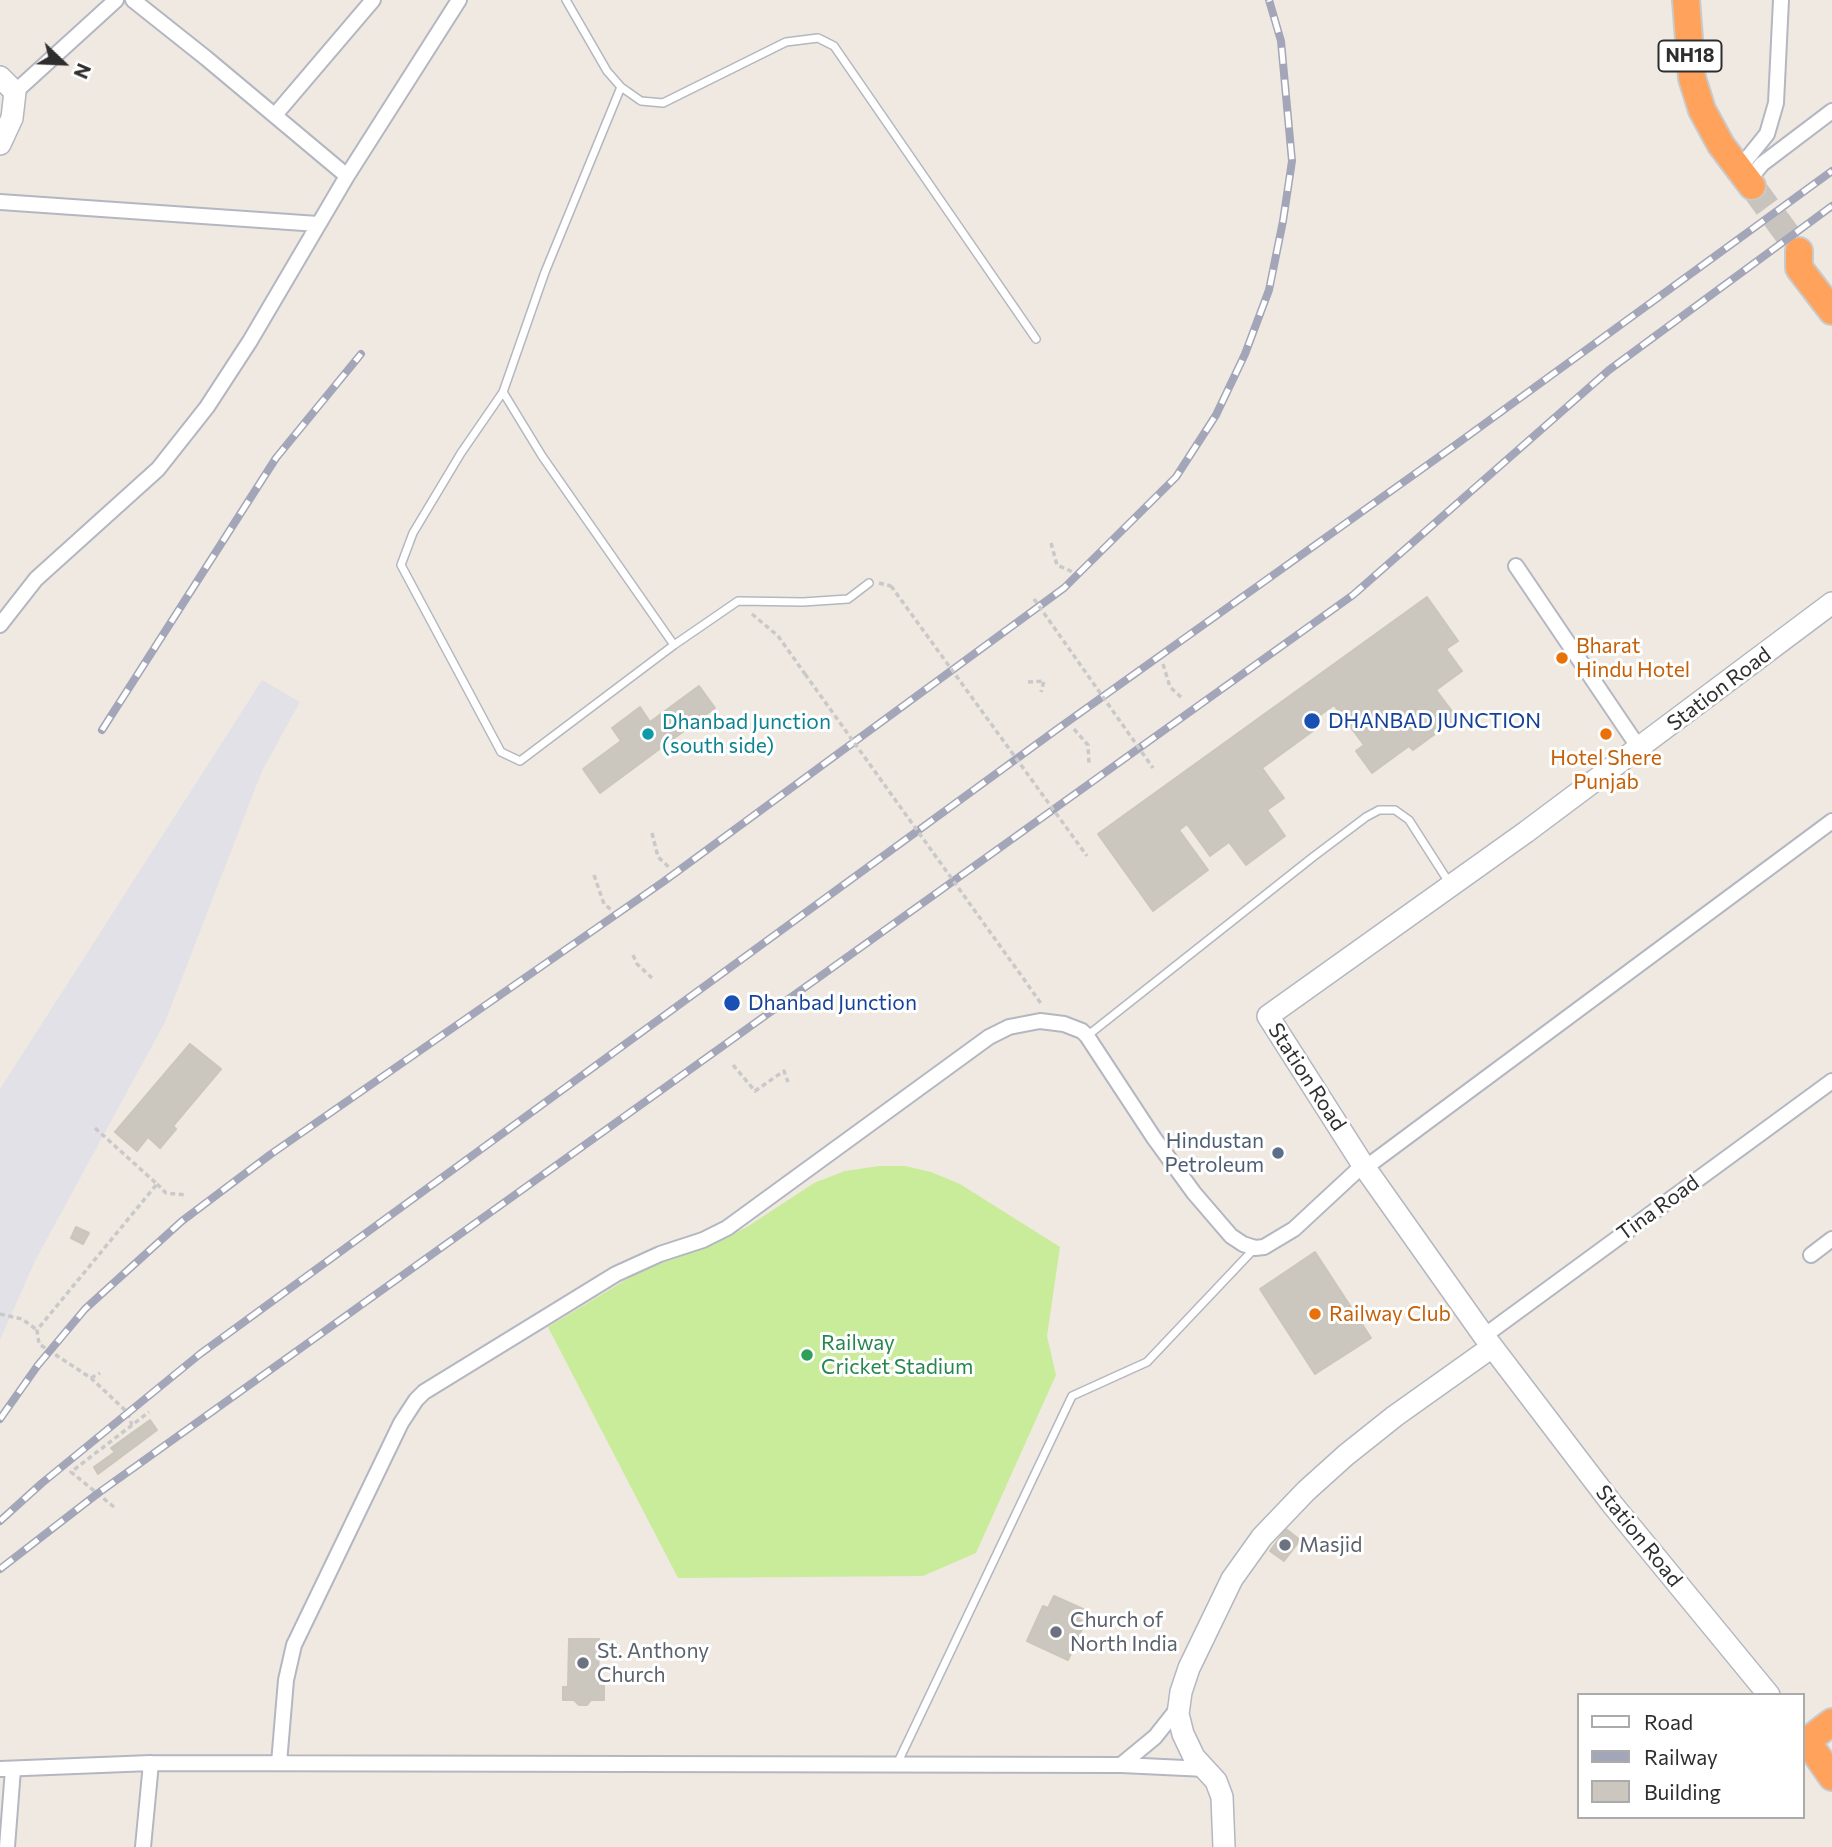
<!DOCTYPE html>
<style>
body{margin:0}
#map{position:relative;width:1832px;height:1847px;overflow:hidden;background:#efe9e1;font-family:Commissioner,sans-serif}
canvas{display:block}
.legend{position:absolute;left:1577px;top:1693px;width:228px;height:126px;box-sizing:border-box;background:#fff;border:2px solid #ababab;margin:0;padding:9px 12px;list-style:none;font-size:21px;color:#2e2e2e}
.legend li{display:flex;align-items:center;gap:14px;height:35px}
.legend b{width:35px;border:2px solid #ababab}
.north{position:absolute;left:28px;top:28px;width:70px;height:70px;-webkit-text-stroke:5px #fff;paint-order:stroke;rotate:113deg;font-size:19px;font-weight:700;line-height:28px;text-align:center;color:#2e2e2e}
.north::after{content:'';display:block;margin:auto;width:24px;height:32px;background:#2e2e2e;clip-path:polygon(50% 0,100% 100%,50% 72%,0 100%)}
</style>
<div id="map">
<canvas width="1832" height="1847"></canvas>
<ul class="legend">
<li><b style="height:9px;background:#fff"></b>Road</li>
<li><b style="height:9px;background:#a3a6b8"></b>Railway</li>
<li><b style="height:19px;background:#cbc7bf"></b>Building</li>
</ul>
<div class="north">N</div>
</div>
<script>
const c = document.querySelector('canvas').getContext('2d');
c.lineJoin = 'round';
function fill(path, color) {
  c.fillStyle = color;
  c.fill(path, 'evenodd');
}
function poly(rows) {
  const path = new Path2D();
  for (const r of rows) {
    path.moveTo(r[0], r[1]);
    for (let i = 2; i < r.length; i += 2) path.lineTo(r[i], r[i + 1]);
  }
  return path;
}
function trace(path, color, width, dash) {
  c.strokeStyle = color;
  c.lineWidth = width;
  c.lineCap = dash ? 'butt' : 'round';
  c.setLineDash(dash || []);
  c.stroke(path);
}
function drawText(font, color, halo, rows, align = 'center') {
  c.font = font + ' Commissioner,sans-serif';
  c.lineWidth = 6;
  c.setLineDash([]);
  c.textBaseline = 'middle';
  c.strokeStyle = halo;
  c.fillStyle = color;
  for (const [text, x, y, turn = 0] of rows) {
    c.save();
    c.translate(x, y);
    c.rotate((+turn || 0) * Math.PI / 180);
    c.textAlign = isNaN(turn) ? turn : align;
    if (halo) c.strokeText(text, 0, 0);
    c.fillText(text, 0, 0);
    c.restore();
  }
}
const industrial = poly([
 [262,680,300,702,262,771,165,1022,35,1261,0,1340,0,1089]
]);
const pitch = poly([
 [879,1166,905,1166,931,1172,960,1184,1060,1247,1047,1336,1056,1375,976,1553,923,1576,678,1578,548,1327,642,1270,702,1249,747,1227,814,1183,845,1171]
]);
const building = poly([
 [1427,597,1458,641,1446,649,1462,671,1436,690,1457,718,1413,750,1409,746,1372,773,1356,751,1364,745,1334,705,1312,721,1317,728,1262,768,1284,798,1267,810,1285,836,1246,865,1229,842,1210,856,1187,824,1179,830,1208,870,1153,911,1098,834,1427,597],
 [699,686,715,708,600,793,583,769,621,741,612,728,640,707,650,722,699,686],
 [190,1044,221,1069,173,1126,176,1129,160,1148,148,1137,137,1151,115,1132,190,1044],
 [76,1227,89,1233,83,1244,71,1238,76,1227],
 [1315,1252,1371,1338,1315,1374,1260,1289,1315,1252],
 [150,1420,157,1430,98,1474,94,1467,115,1452,111,1448,150,1420],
 [1286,1529,1300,1540,1284,1561,1270,1551,1286,1529],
 [1054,1596,1083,1609,1078,1619,1085,1622,1068,1660,1027,1641,1043,1606,1048,1608,1054,1596],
 [569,1639,599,1639,598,1686,604,1686,604,1700,591,1700,587,1705,579,1705,574,1700,563,1700,563,1687,568,1687,569,1639]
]);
const highwayTunnel = poly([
 [1752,186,1795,245]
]);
const path = poly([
 [1051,543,1057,565,1073,572],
 [879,583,891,586],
 [752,614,778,636,805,674],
 [1163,664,1170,687,1182,698],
 [1028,682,1044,681,1041,692],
 [1074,729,1088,745,1089,764],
 [652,833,658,857,671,869],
 [594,875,604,904,613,911],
 [633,955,637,964,652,978],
 [1023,978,1042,1005],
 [733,1065,755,1091,784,1071,788,1082],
 [95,1128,157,1184,37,1330,39,1344,91,1378,127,1412,132,1425],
 [157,1184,166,1193,186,1195],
 [0,1314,22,1319,37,1330],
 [91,1378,100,1373],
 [114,1507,71,1472,149,1412]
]);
const lane = poly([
 [566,0,607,71,621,87,641,101,663,103,786,42,818,38,834,46,1036,339],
 [503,392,542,456,674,645,520,761,501,752,401,565,413,533,461,453,503,392,545,272,621,87],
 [674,645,738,601,803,602,848,599,869,583],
 [1087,1036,1313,857,1366,817,1379,810,1395,810,1409,820,1450,884],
 [897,1764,1072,1396,1147,1362,1254,1249]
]);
const street = poly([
 [133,0,206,58,347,176,459,0],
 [15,92,116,0],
 [275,115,373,0],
 [1738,170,1767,134,1776,103,1781,0],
 [1748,181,1762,164,1832,111],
 [0,202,318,224],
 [1516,566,1639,748],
 [0,625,36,579,158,469,207,407,250,341,347,176],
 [1365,1168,1832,821],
 [1811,1255,1832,1239],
 [1484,1336,1832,1081],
 [1178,1708,1155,1737,1121,1765,1206,1769],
 [279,1763,286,1680,294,1645,401,1423,416,1400,424,1392,616,1274,660,1254,703,1240,727,1228,989,1037,1009,1027,1040,1021,1064,1024,1082,1031,1087,1036,1154,1138,1194,1193,1231,1236,1243,1244,1255,1248,1264,1247,1294,1229,1363,1165],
 [0,1769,151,1763,1121,1765],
 [7,1847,13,1769],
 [143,1847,151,1763]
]);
const secondary = poly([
 [0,77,15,92,12,118,0,144],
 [1769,1695,1612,1504,1484,1336,1363,1165,1268,1016,1526,832,1832,603],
 [1224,1847,1222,1797,1216,1781,1194,1757,1183,1734,1178,1714,1181,1692,1189,1668,1232,1579,1262,1537,1306,1491,1346,1455,1395,1416,1492,1347]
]);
const highway = poly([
 [1686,0,1692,78,1702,110,1721,145,1752,186],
 [1799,251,1799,268,1832,311],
 [1832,1722,1807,1741,1832,1777]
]);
const rail = poly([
 [102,730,276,458,361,354],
 [0,1419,38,1365,85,1309,182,1221,271,1154,663,882,1064,588,1176,477,1216,415,1245,354,1269,290,1283,221,1292,161,1281,41,1269,0],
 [0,1521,42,1483,200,1354,1056,730,1454,446,1832,171],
 [0,1569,97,1494,1353,595,1609,370,1832,206]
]);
const pathBridge = poly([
 [891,586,1087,856],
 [1034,599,1153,768],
 [805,674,1023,978]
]);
const markers = [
 [1562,658,7,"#e8710a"],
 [1312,721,9,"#1a4fb4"],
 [648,734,7,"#0f9aa8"],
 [1606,734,7,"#e8710a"],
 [732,1003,9,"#1a4fb4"],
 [1278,1153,7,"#5c6f8a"],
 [1315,1314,7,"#e8710a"],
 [807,1355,7,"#2e9e5b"],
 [1285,1545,7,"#6b7280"],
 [1056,1632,7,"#6b7280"],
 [583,1663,7,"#6b7280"]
];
const shields = [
 [1690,56,63]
];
const shieldNames = [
 ["NH18",1690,56]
];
const foodNames = [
 ["Bharat",1576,646],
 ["Hindu Hotel",1576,670],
 ["Hotel Shere",1606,758,"center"],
 ["Punjab",1606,782,"center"],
 ["Railway Club",1329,1314]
];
const streetNames = [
 ["Station Road",1719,689,-37],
 ["Station Road",1307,1077,57],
 ["Tina Road",1658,1208,-36],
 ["Station Road",1639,1536,51]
];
const transitNames = [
 ["DHANBAD JUNCTION",1328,721],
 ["Dhanbad Junction",748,1003]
];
const cultureNames = [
 ["Dhanbad Junction",662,722],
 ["(south side)",662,746]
];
const serviceNames = [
 ["Hindustan",1264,1141],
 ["Petroleum",1264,1165]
];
const leisureNames = [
 ["Railway",821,1343],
 ["Cricket Stadium",821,1367]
];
const worshipNames = [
 ["Masjid",1299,1545],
 ["Church of",1070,1620],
 ["North India",1070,1644],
 ["St. Anthony",597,1651],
 ["Church",597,1675]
];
fill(industrial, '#e3e1e8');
fill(pitch, '#c9ec9a');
fill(building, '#cbc7bf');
trace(building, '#cbc5ba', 2);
trace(highwayTunnel, '#c8c4bd', 26, [26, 13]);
trace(lane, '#b4b7c1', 10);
trace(street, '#b4b7c1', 18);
trace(secondary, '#b4b7c1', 24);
trace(highway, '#c9c9c9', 30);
trace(path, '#c9c9c9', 3.5, [5, 3.5]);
trace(lane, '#fff', 7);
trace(street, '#fff', 14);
trace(secondary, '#fff', 21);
trace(highway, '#ffa35c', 26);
trace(rail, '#a3a6b8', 8);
trace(rail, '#fff', 5, [16]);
trace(pathBridge, '#c9c9c9', 3.5, [5, 3.5]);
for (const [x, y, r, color] of markers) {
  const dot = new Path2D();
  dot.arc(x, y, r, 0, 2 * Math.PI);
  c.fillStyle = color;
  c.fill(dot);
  trace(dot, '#fff', 2.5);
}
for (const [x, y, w] of shields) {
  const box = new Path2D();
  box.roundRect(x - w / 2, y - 15.5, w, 31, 5);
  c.fillStyle = '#fff';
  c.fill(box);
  trace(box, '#2e2e2e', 2);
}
drawText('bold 19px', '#2e2e2e', null, shieldNames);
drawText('21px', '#c56008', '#fff', foodNames, 'left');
drawText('21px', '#2e2e2e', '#fff', streetNames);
drawText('21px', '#164399', '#fff', transitNames, 'left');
drawText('21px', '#0d838f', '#fff', cultureNames, 'left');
drawText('21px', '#4e5e75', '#fff', serviceNames, 'right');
drawText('21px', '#27864d', '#fff', leisureNames, 'left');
drawText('21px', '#5b616d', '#fff', worshipNames, 'left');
</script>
